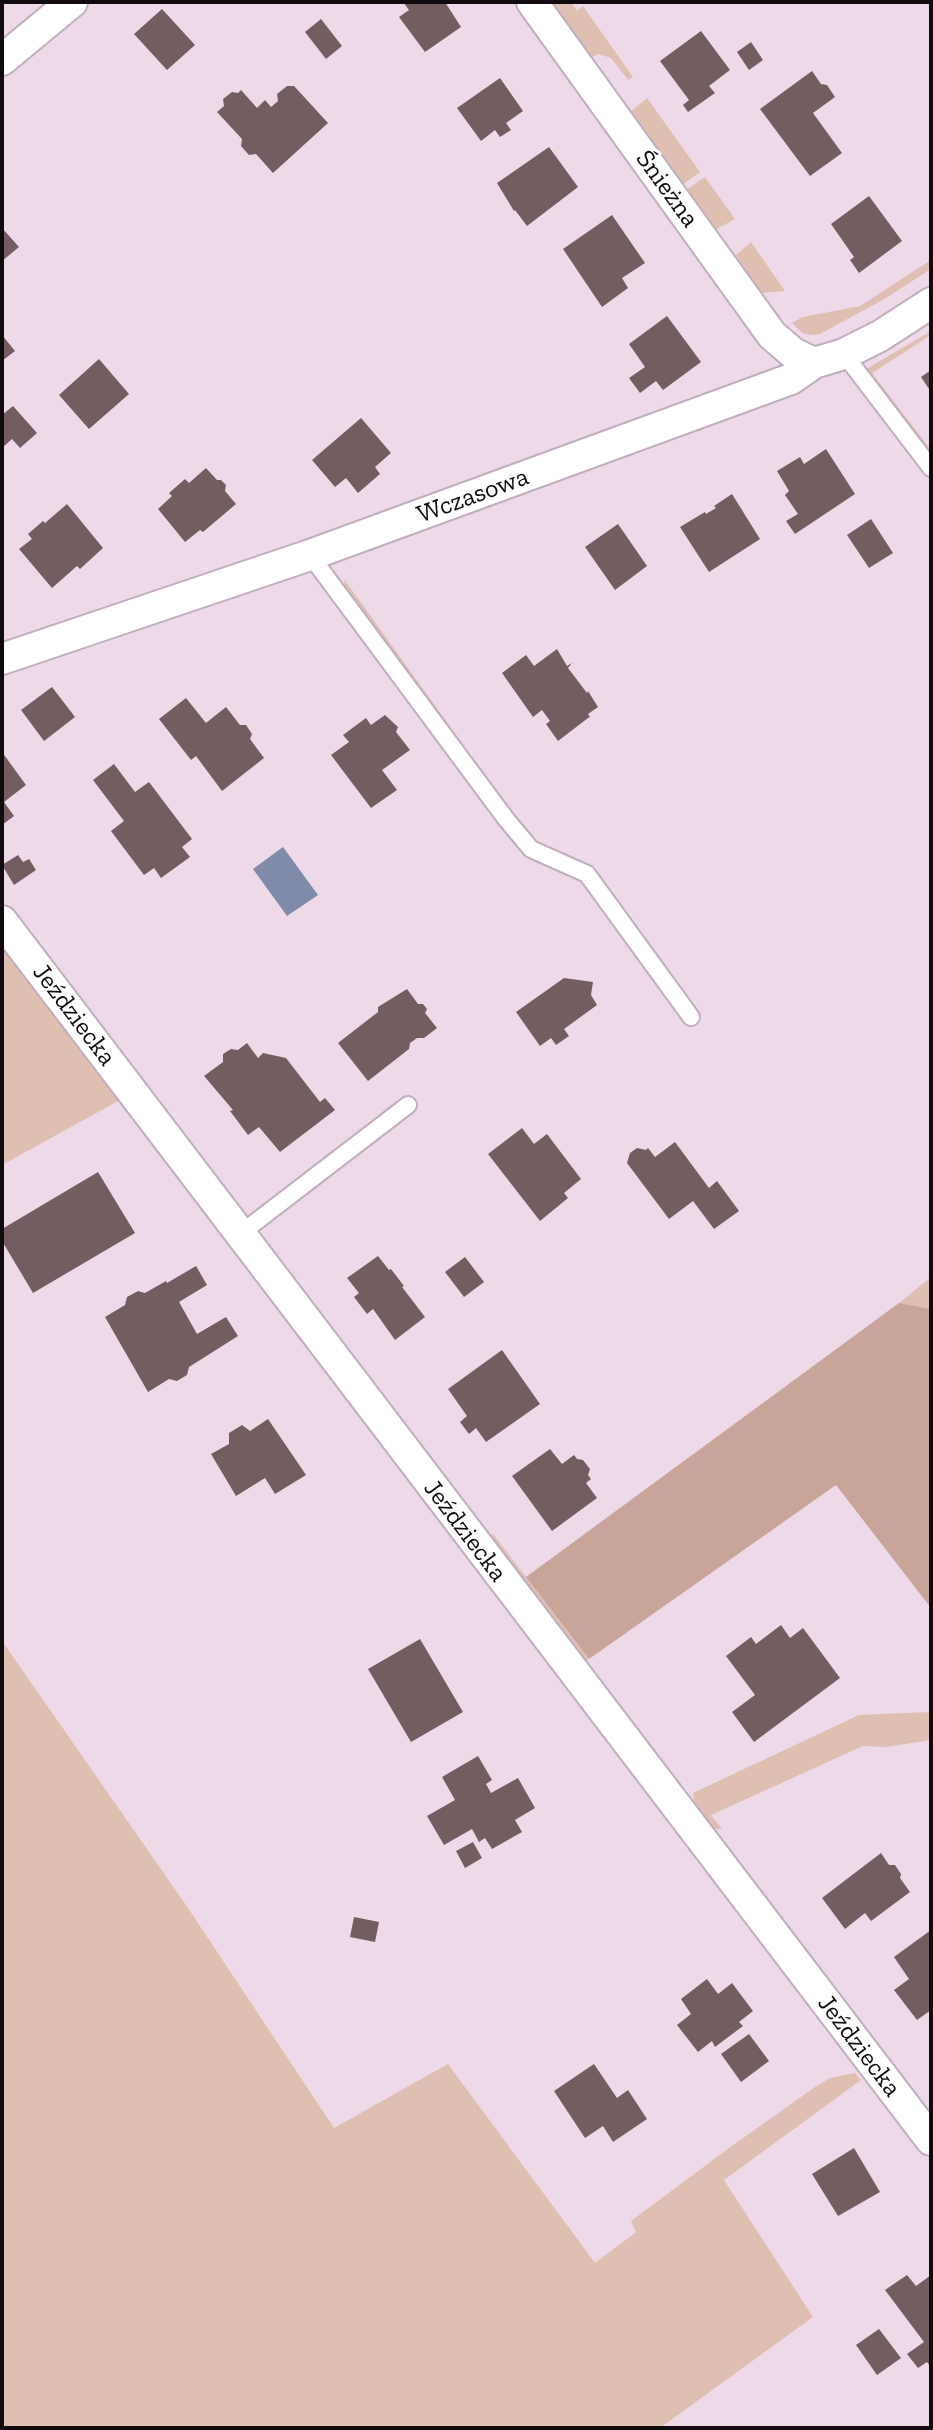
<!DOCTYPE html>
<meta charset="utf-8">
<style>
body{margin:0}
#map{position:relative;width:933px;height:2430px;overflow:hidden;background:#edd9e8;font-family:"Zilla Slab",serif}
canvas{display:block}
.frame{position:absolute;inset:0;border:4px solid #110a0f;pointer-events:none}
</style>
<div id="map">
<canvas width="933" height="2430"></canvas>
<div class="frame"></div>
</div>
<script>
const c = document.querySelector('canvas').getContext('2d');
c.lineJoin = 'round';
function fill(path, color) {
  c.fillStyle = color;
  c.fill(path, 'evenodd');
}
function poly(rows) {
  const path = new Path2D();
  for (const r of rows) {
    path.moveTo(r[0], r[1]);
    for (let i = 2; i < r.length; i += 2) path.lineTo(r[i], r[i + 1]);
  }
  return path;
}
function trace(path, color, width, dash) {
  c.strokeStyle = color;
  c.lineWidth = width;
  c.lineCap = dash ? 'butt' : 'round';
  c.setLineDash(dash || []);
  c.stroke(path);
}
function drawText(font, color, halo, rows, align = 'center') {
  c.font = font + ' "Zilla Slab",serif';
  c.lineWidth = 6;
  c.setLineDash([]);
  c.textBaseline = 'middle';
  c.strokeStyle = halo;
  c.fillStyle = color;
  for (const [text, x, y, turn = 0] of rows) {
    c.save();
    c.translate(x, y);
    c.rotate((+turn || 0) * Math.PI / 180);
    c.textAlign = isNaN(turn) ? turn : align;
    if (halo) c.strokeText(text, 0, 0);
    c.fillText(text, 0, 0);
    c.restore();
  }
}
const green = poly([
 [547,2,571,2,577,11,583,6,633,77,628,80,611,58,599,54,587,59],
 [647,98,700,172,682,185,629,113],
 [705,177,735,219,715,230,686,190],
 [751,242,785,291,761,293,736,255],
 [931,260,931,269,886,298,820,334,811,335,802,333,792,323,803,317,860,306],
 [931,331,931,335,872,373,931,450,931,458,872,381,868,371,868,368],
 [344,579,459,739,454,738,345,588],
 [2,940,122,1099,2,1165],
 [931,1277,931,1309,899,1303],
 [493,1534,589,1659,581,1664,485,1541],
 [2,1641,186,1905,334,2128,448,2064,595,2263,636,2232,631,2221,729,2148,815,2087,830,2078,855,2073,861,2080,724,2180,813,2317,660,2428,2,2428],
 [931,1712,931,1740,886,1747,863,1746,711,1815,722,1829,715,1829,708,1826,694,1801,693,1793,859,1715]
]);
const forest = poly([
 [899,1303,931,1309,931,1608,836,1485,589,1659,526,1577]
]);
const water = poly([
 [283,847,318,895,287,916,253,869]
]);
const building = poly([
 [403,2,445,2,461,27,425,52,399,17,409,10],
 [162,9,195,45,167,70,134,34],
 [321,19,342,46,326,59,305,32],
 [701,31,730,70,709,86,715,93,688,112,683,105,689,100,660,61],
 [751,42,763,60,749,70,737,52],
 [812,71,821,84,827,85,835,97,813,113,842,153,810,176,760,109],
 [500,78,523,111,506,123,511,130,500,137,495,130,481,141,457,108],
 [287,86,294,86,328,123,273,173,256,154,249,155,241,146,242,139,217,112,224,106,223,99,232,92,238,93,241,90,257,108,265,100,271,107,278,101,277,94],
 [549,147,578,187,527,226,515,210,514,211,497,183],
 [869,196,902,241,859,273,850,260,854,257,831,224],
 [612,215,645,263,622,278,628,288,602,307,563,249],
 [2,228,19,247,2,261],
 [667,316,701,362,663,390,656,381,640,393,629,378,645,367,629,344],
 [2,335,15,351,2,361],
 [99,359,129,394,89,429,59,395],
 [931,370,931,392,921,377],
 [13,406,37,433,20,448,12,439,2,448,2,415],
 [361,418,391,453,375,467,380,474,358,493,346,478,335,487,312,460],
 [826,449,855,494,795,534,786,521,798,514,785,495,789,491,777,471,800,457,804,464],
 [206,468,217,480,221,480,226,485,225,491,236,504,203,532,200,530,185,542,158,509,172,496,169,493,185,479,189,483],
 [732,494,760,539,709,572,680,527,705,512,706,514,716,508,714,506],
 [67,504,103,548,80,569,77,566,52,588,19,549,32,539,28,534,43,521,45,523],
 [871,519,893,553,869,568,847,535],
 [618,524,647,566,615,590,585,547],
 [557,649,567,666,572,663,568,668,587,693,588,691,598,707,588,714,590,717,588,718,558,741,546,724,550,721,542,710,533,717,502,673,526,655,534,666],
 [52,687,75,717,44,741,21,710],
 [186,698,206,723,226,707,240,725,246,725,252,734,250,739,264,758,222,791,196,756,191,760,159,719],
 [385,715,398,727,396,732,410,750,382,770,397,790,371,808,331,755,349,742,343,735,366,718,371,725],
 [2,752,26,785,4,802,14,816,2,825],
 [114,764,135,792,149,782,192,839,182,847,190,857,161,878,154,868,144,875,111,831,124,821,93,780],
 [18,855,23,862,29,859,36,870,14,885,2,865],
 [564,978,593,982,591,995,597,1005,564,1029,569,1036,556,1045,551,1038,540,1046,516,1012],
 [407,989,418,1004,423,1004,427,1009,425,1013,437,1028,424,1038,417,1038,410,1043,409,1049,368,1081,338,1043,378,1012,378,1007],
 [247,1043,258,1058,263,1053,286,1058,320,1102,325,1098,335,1110,280,1152,259,1127,248,1135,230,1111,233,1110,204,1076,223,1062,223,1054,231,1049,238,1050],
 [522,1128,534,1144,547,1134,581,1179,564,1193,568,1198,540,1221,488,1154],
 [675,1142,709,1188,717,1181,739,1211,714,1229,693,1201,669,1219,627,1163,630,1153,637,1148,646,1150,648,1148,655,1157],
 [98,1172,135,1233,33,1293,2,1241,2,1229],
 [378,1256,389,1270,391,1269,404,1286,402,1287,425,1317,395,1340,373,1309,367,1314,354,1297,359,1293,347,1278],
 [465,1257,484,1282,464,1297,445,1272],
 [196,1266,207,1285,179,1302,197,1334,226,1317,238,1336,189,1367,187,1375,177,1381,169,1379,148,1392,105,1317,125,1305,127,1297,138,1291,145,1293,166,1281,167,1283],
 [502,1350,540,1404,486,1442,476,1428,469,1434,460,1422,467,1416,448,1389],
 [268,1419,306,1475,275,1494,265,1478,236,1496,211,1454,229,1444,229,1433,242,1425,250,1431],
 [550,1449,562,1464,574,1455,577,1459,583,1460,590,1469,588,1475,591,1479,586,1483,597,1498,552,1531,512,1476],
 [781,1625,790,1638,803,1628,840,1678,754,1742,732,1712,755,1695,726,1656,751,1637,756,1644],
 [420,1639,463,1712,411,1742,368,1669],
 [478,1756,492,1780,486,1784,491,1793,518,1778,535,1808,515,1820,522,1832,492,1849,485,1838,479,1842,472,1829,444,1845,427,1816,455,1800,442,1777],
 [473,1842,482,1858,465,1868,456,1851],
 [881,1853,889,1865,895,1865,901,1874,900,1878,910,1892,871,1921,865,1913,845,1929,822,1898],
 [354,1917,379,1922,375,1942,350,1937],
 [931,1930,931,2010,917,2020,894,1990,909,1979,894,1957],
 [707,1979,718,1994,732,1983,753,2011,739,2022,743,2026,715,2047,712,2041,698,2052,677,2025,691,2014,681,1999],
 [749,2034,769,2061,741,2082,721,2054],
 [594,2064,617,2098,628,2090,647,2119,613,2142,603,2126,585,2138,554,2091],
 [854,2148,880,2192,838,2216,812,2174],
 [907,2275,916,2286,931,2275,931,2368,927,2362,918,2368,907,2354,924,2342,885,2290],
 [879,2329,901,2358,877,2375,856,2345]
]);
const service = poly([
 [844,354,931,468],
 [310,555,506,819,531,849,587,874,691,1017],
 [240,1234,408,1105]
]);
const minor = poly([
 [532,2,772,335,793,353,814,363],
 [2,60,72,2],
 [2,659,310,555,791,379,814,363,844,354,880,336,931,303],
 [2,921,931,2140]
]);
const streetNames = [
 ["Śnieżna",667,189,54],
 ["Wczasowa",473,496,-20],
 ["Jeździecka",74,1015,53],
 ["Jeździecka",465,1531,53],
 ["Jeździecka",859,2046,53]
];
fill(green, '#e0bfb3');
fill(forest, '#c8a598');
fill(water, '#7f8ba8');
fill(building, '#735d61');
trace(service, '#c2afbd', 20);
trace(minor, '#c2afbd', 34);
trace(service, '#fff', 16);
trace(minor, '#fff', 30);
drawText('26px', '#110a0f', '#fff', streetNames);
</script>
